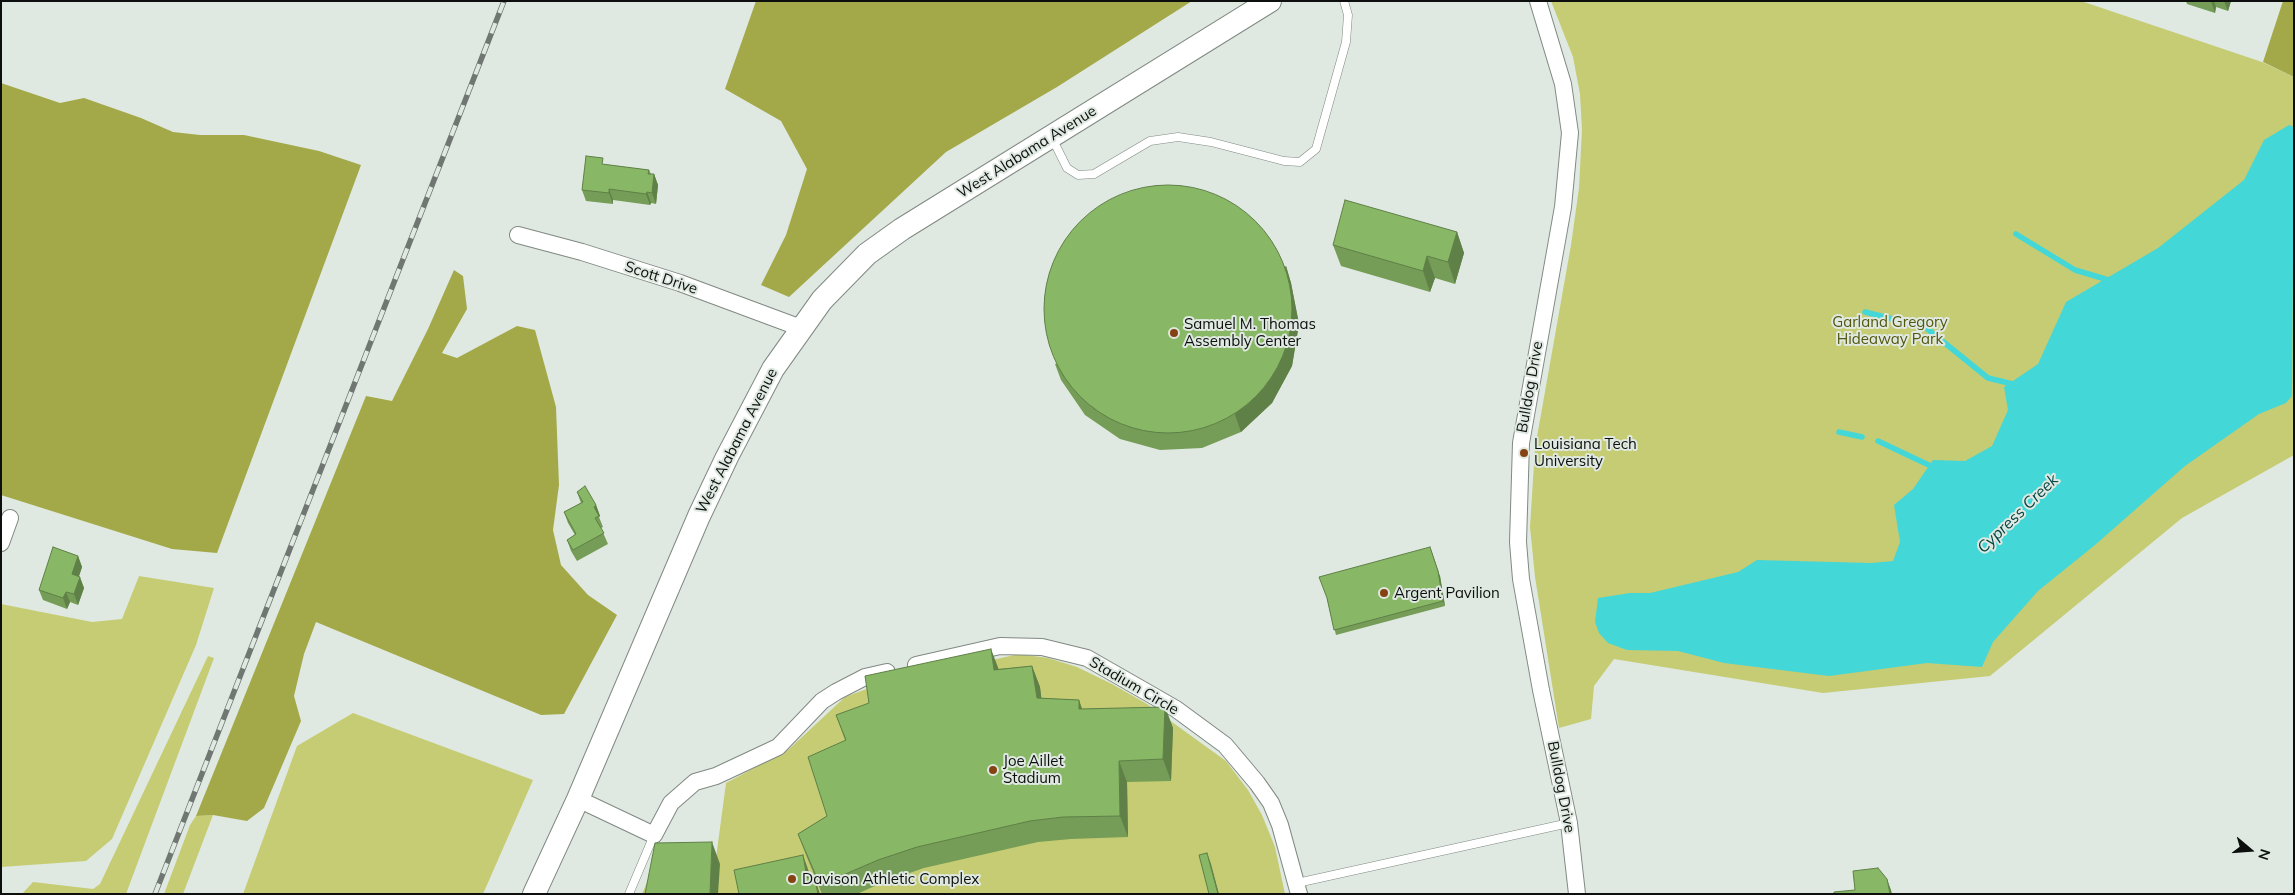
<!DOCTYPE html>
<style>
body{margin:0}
#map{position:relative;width:2295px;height:895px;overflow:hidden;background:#dfe9e1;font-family:Mulish,sans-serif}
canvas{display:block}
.frame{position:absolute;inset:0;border:2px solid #0c0f0d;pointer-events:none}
.north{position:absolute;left:2225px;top:825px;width:50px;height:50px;-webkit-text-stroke:4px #dfe9e1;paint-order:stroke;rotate:108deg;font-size:14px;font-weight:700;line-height:20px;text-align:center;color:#0c0f0d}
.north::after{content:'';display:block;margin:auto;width:18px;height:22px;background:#0c0f0d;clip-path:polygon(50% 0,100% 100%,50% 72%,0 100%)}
</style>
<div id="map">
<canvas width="2295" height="895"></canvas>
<div class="frame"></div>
<div class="north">N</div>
</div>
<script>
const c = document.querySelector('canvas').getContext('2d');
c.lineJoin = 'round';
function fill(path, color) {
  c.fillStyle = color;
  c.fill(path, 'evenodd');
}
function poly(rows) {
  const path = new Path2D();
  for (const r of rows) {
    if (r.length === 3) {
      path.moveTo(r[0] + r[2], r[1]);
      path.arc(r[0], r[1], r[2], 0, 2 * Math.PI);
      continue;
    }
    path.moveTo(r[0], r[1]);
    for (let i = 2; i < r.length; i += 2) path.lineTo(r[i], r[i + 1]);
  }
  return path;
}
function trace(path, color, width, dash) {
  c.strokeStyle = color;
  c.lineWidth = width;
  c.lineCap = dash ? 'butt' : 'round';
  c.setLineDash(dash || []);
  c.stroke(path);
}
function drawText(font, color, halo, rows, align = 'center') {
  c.font = font + ' Mulish,sans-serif';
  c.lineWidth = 4;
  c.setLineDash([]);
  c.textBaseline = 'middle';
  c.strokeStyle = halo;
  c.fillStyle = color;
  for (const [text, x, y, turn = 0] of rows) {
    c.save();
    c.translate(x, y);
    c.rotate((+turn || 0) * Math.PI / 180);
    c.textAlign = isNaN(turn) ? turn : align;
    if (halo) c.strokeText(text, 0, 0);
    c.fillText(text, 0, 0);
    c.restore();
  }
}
const green = poly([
 [1551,1,2081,1,2262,62,2294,77,2294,455,2182,518,1990,676,1823,693,1614,659,1594,686,1591,719,1559,728,1535,577,1530,527,1535,448,1571,245,1579,188,1582,130,1580,94,1573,57],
 [139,576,214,588,196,645,112,839,86,861,1,867,1,604,92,622,122,619],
 [1019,654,1048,658,1077,667,1112,684,1147,704,1226,761,1248,790,1262,815,1275,847,1285,894,642,894,652,870,716,858,726,783,788,750,845,697,872,687],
 [208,656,214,658,126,894,22,894,33,882,93,889,100,884],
 [353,713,533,780,483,894,243,894,297,746],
 [213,815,183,894,164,894,190,825,196,816]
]);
const forest = poly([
 [756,1,1192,1,1057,87,946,152,789,297,761,285,786,235,807,169,781,121,725,89],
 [2283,1,2294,1,2294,77,2263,62],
 [1,83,60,103,84,98,141,118,173,132,200,135,244,135,319,151,361,165,217,553,172,549,1,495],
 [454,270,463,276,467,309,442,353,457,358,517,326,535,330,556,407,559,485,553,530,561,565,588,595,617,615,564,714,541,715,316,622,304,654,294,696,301,721,264,808,247,821,213,815,196,816,366,396,392,401,428,329]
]);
const water = poly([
 [2289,125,2294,127,2292,396,2286,403,2259,414,2185,466,2095,545,2038,591,1993,642,1982,667,1927,663,1829,676,1724,663,1678,651,1627,650,1608,643,1599,633,1595,622,1598,598,1630,593,1650,593,1738,572,1757,560,1871,563,1893,561,1900,542,1894,505,1913,489,1933,460,1965,461,1992,446,2008,410,2004,387,2038,364,2066,302,2158,248,2244,180,2264,140]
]);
const stream = poly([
 [2016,234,2075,270,2112,281],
 [1865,312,1925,327,1988,378,2017,385],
 [1839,432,1862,437],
 [1878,441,1935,468]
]);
const lane = poly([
 [1052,138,1067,168,1078,175,1094,174,1150,141,1178,137,1211,142,1284,161,1300,162,1316,149,1346,42,1348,15,1344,1],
 [1297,883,1569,823],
 [629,894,654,835]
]);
const street = poly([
 [1538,1,1563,84,1570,133,1563,207,1521,443,1518,542,1521,579,1541,690,1569,823,1577,894],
 [518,235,582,252,680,283,801,328],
 [1,543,10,518],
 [916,665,1000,646,1042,647,1087,658,1150,694,1176,709,1225,745,1257,783,1271,803,1280,825,1299,894],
 [578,799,654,835,671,803,695,782,716,776,778,747,822,701,836,692,865,677,887,672]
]);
const secondary = poly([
 [534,894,578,799,699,516,727,457,773,369,822,300,867,254,902,229,1270,1]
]);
const rail = poly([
 [155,894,504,1]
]);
const wall = poly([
 [2186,1,2231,1,2228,11,2216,7,2215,13,2187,4],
 [605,165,649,170,651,174,654,174,658,185,656,204,651,203,650,205,613,200,613,204,586,201,582,190],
 [1457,232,1464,253,1455,284,1435,278,1430,292,1341,266,1333,245],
 [1286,266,1291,283,1299,324,1292,366,1272,403,1241,432,1202,448,1160,450,1120,439,1085,415,1061,380,1055,364],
 [577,492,596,505,600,516,599,517,603,527,601,528,608,544,577,561,571,551,567,540,575,535,568,523,564,512,581,503],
 [78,556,82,567,79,576,84,588,78,605,70,602,67,609,43,600,39,590],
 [1440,576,1445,606,1336,635,1327,599],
 [1032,666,1040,687,1041,698,1079,700,1082,709,1165,707,1173,728,1171,781,1127,782,1128,837,1071,839,1038,842,924,868,886,881,857,894,822,894,806,855,798,834,827,816,845,740,836,715,998,669]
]);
const shadedWall = poly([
 [2211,1,2214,1,2216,7,2215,13],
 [2224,1,2231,1,2228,11],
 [654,174,658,185,656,204,652,193],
 [609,189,613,200,613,204,609,193],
 [647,192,651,203,650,205,646,194],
 [1457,232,1464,253,1455,284,1448,262],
 [1427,256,1435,278,1430,292,1423,271],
 [1286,266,1291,283,1299,324,1292,366,1272,403,1241,432,1235,415],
 [596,505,600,516,599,517,594,507],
 [1430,547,1440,576,1445,606,1443,601],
 [78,556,82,567,76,585,72,574],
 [80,577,84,588,78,605,74,594],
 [66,592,70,602,67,609,63,598],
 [991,649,999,670,994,670],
 [1032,666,1040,687,1044,719,1037,698],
 [1079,700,1086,721,1079,709],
 [1165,707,1173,728,1171,781,1163,759],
 [1119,761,1127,782,1128,837,1120,816],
 [712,842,720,864,718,894,710,894],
 [1207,853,1211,864,1219,894,1218,894],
 [803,855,809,872,813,894,807,878],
 [814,876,820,894,818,894],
 [1887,879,1891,890,1892,894,1890,894]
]);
const building = poly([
 [586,156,603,158,602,164,649,170,648,174,654,174,652,193,647,192,646,194,609,189,609,193,582,190,586,156],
 [1168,309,124],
 [1345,200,1457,232,1448,262,1427,256,1423,271,1333,245,1345,200],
 [585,486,596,505,594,507,599,516,595,518,604,533,573,550,567,540,576,534,564,512,583,502,577,492,585,486],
 [53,547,78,556,72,574,80,577,74,594,66,592,63,598,39,590,53,547],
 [1430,547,1438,571,1443,601,1334,630,1327,598,1319,577,1430,547],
 [991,649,994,670,1032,666,1037,698,1079,700,1079,709,1165,707,1163,759,1119,761,1120,816,1063,817,1030,821,917,847,878,860,820,885,798,834,827,816,808,757,846,740,836,715,869,703,865,676,991,649],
 [712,842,710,894,645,894,655,843,712,842],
 [1207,853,1218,894,1209,894,1199,855,1207,853],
 [803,855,807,878,814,876,818,894,739,894,734,870,803,855],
 [1878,868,1887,879,1890,894,1834,894,1834,892,1855,890,1853,871,1878,868]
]);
const markers = [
 [1174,333,5,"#854213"],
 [1524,453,5,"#854213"],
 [1384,593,5,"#854213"],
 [993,770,5,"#854213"],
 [792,879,5,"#854213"]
];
const streetNames = [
 ["West Alabama Avenue",1027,152,-32],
 ["Scott Drive",661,278,18],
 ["Bulldog Drive",1530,387,-80],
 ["West Alabama Avenue",737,441,-63],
 ["Stadium Circle",1134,686,30],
 ["Bulldog Drive",1561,787,79]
];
const parkNames = [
 ["Garland Gregory",1890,322],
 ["Hideaway Park",1890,339]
];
const poiNames = [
 ["Samuel M. Thomas",1184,324],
 ["Assembly Center",1184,341],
 ["Louisiana Tech",1534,444],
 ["University",1534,461],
 ["Argent Pavilion",1394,593],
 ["Joe Aillet",1003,761],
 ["Stadium",1003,778],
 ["Davison Athletic Complex",802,879]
];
const waterNames = [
 ["Cypress Creek",2018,514,-44]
];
fill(green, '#c6cc73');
fill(forest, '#a3a948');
fill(water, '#44d7d7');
trace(stream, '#44d7d7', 5.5);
trace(lane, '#808982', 9);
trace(street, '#808982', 18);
trace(secondary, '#808982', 24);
trace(lane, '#fff', 8);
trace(street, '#fff', 16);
trace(secondary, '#fff', 22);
trace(rail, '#707672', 5.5);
trace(rail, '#dfe9e1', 4, [11]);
fill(wall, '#759d57');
fill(shadedWall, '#5f8047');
fill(building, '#88b765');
trace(building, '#5f8047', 1);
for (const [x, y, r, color] of markers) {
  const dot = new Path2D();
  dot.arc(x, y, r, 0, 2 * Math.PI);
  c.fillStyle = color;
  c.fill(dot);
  trace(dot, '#dfe9e1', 2);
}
drawText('15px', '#0c0f0d', '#dfe9e1', streetNames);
drawText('15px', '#53560d', '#dfe9e1', parkNames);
drawText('15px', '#0c0f0d', '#dfe9e1', poiNames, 'left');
drawText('italic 16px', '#004445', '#dfe9e1', waterNames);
</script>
